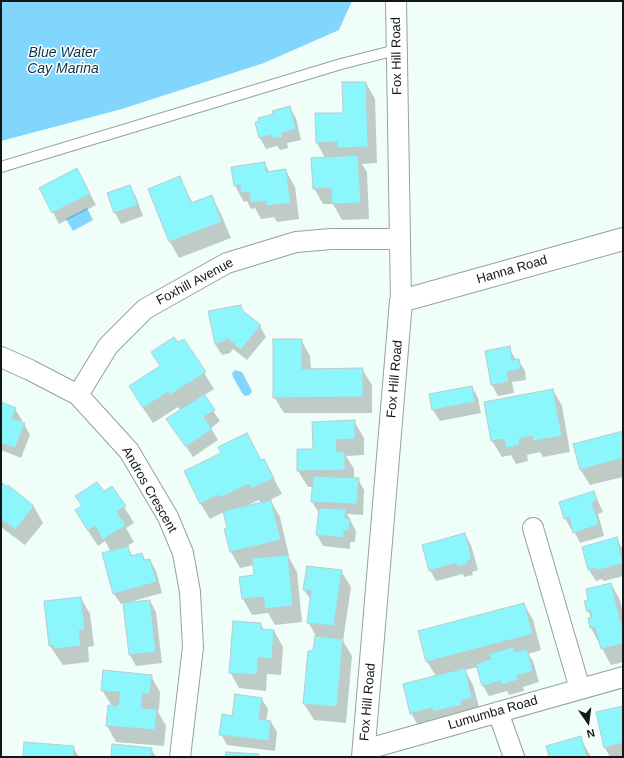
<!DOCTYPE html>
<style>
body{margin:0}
#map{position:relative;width:624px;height:758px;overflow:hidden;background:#effef8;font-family:Arial,sans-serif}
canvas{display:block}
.frame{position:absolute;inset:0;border:2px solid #131816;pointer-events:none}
.north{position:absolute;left:568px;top:702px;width:40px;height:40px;-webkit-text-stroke:3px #fff;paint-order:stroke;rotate:166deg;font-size:11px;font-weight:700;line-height:16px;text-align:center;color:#131816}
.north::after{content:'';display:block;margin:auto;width:14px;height:18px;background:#131816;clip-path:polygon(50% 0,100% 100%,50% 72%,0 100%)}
</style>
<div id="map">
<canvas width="624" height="758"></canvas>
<div class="frame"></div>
<div class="north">N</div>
</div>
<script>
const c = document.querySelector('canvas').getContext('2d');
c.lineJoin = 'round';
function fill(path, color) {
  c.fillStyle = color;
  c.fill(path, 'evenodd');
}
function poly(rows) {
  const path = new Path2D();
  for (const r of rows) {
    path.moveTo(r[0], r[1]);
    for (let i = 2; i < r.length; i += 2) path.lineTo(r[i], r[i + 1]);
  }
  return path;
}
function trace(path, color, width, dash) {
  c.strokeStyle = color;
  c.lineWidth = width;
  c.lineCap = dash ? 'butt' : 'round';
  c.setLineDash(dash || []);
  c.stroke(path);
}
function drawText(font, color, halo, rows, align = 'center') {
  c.font = font + ' Arial,sans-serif';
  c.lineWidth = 3;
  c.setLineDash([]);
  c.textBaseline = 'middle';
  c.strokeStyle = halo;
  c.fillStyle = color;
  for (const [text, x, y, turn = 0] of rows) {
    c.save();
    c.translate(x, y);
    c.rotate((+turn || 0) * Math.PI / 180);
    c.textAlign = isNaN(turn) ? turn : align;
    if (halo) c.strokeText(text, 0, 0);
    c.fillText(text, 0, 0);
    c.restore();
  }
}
const water = poly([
 [1,1,352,1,339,30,264,63,122,109,1,141],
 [87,208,93,220,73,231,66,219],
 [235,370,242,372,251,389,252,392,249,395,245,396,242,393,233,377,232,373]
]);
const shadow = poly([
 [366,83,375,99,377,163,362,164,367,172,369,219,342,220,333,204,323,204,314,188,325,158,317,143,344,114],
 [289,107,296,118,301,140,287,143,288,148,280,150,277,146,266,149,260,138,256,123],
 [265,164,270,173,286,171,295,187,299,219,277,222,274,217,261,219,255,208,251,209,247,201,244,202,235,186],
 [77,170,96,205,59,224,41,188],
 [180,178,193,204,211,196,220,212,231,238,179,258,170,242,149,190],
 [130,186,136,197,143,216,121,224,115,213,108,193],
 [241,306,245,314,260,326,266,337,247,360,233,349,230,353,222,355,215,344],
 [184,340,214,389,203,396,220,421,211,428,218,440,193,457,168,420,181,411,178,407,153,423,139,402,161,366],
 [301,340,310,356,311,370,362,369,372,385,372,413,284,413,274,397],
 [509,348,516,360,518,360,525,371,526,380,512,382,514,393,498,396,492,385],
 [472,387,478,398,481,413,440,421,433,410,430,395],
 [553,390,562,406,570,452,543,457,540,452,527,455,528,461,516,464,511,455,502,457,492,441,485,403],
 [1,403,15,409,22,420,20,423,24,424,30,435,21,458,1,450],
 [354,421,364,438,364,455,346,456,354,469,354,479,358,479,364,490,363,515,347,514,356,531,355,542,350,542,350,549,323,546,317,535,319,513,312,502,313,487,308,487,298,471,298,450,314,450],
 [623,432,623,477,590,485,580,469],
 [247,434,261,461,264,460,282,494,270,500,280,517,289,556,288,556,297,572,302,622,275,625,268,613,252,615,243,599,241,578,255,576,254,565,240,568,231,552,225,530,228,529,224,512,210,519,200,503,223,453],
 [259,500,261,503,246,506],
 [1,483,7,488,9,487,34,507,43,523,25,545,1,527],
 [112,487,134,523,126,528,134,542,127,546,133,557,142,554,146,561,150,560,156,571,162,593,130,602,150,601,156,612,162,663,136,666,130,655,124,603,121,604,114,594,111,552,105,541,98,546,85,526,103,493],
 [594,492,603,512,598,514,604,536,580,543,573,529,571,529,565,518],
 [465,534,471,545,478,570,472,572,473,575,464,577,463,574,436,581,430,570],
 [617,539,623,550,623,576,604,581,602,579,596,581,589,570,583,548],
 [341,571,351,587,343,641,352,656,346,723,314,720,304,704,309,652,314,652,316,636,308,622,311,600,304,590],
 [611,584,620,600,623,613,623,662,611,665,591,628,591,618,585,602],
 [81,598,90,614,94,646,88,647,89,662,63,665,50,646],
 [524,604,533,620,541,650,528,654,533,661,539,682,523,687,524,691,509,695,507,691,489,696,483,686,478,667,465,670,473,685,481,714,420,729,411,713,436,676,427,662,419,632],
 [261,624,264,631,274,631,283,647,281,675,267,674,266,691,239,688,230,672],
 [151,676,160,692,159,710,157,710,166,726,164,746,116,742,107,726,112,706,102,690],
 [261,698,268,709,266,721,271,722,277,732,275,751,227,745,221,734,232,717],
 [623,707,623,756,610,757,605,748],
 [580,737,591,757,550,757],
 [73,747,79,757,24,757],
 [151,749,156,757,112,757]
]);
const building = poly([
 [342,82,366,82,368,147,336,148,337,142,316,143,315,113,343,113,342,82],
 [290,106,296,129,282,133,283,137,273,139,271,135,259,138,255,122,259,121,258,118,273,114,272,111,290,106],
 [358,155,361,203,332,204,331,188,313,189,311,158,358,155],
 [265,162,266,172,286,169,291,203,266,206,266,201,251,203,249,192,241,193,240,185,234,186,231,167,265,162],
 [77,168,90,194,52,213,39,188,77,168],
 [180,176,191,203,212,195,222,222,169,242,148,189,180,176],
 [130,185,138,205,114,213,107,193,130,185],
 [241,305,242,310,261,325,241,350,227,338,224,342,215,344,208,311,241,305],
 [174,337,178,342,184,339,206,372,170,395,168,392,143,408,129,386,160,366,151,352,174,337],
 [273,339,302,339,302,369,363,368,363,397,273,398,273,339],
 [510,346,512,360,519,359,521,369,507,372,509,382,491,385,485,351,510,346],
 [472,386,475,402,432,410,429,394,472,386],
 [553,389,562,436,533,441,532,436,519,439,520,445,506,448,504,439,491,441,484,402,553,389],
 [204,394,215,410,204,417,212,429,186,447,166,419,204,394],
 [1,402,16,408,12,418,25,423,15,448,1,443,1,402],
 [355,420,355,439,336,440,337,452,345,452,345,470,297,471,297,449,313,449,312,422,355,420],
 [623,431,623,458,580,470,573,444,623,431],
 [247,433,261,460,264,459,274,478,251,489,249,484,220,498,218,495,200,504,184,471,221,453,218,447,247,433],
 [313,476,359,478,357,504,311,502,313,476],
 [1,482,7,487,8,485,34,506,15,530,1,519,1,482],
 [97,482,104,491,112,486,126,506,117,512,126,525,103,540,95,526,88,531,75,510,82,506,75,496,97,482],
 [594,491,597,501,592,503,599,525,573,533,569,517,564,519,559,502,594,491],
 [271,500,281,540,230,552,224,529,227,528,223,511,271,500],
 [319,508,346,509,345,518,350,519,349,531,344,531,344,538,316,535,319,508],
 [465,533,472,559,467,561,468,564,457,567,456,563,429,571,422,545,465,533],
 [617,537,623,563,596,571,596,568,588,570,582,547,617,537],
 [128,546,131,556,142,553,144,560,150,559,157,582,113,594,102,553,128,546],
 [288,555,293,606,265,609,263,597,242,599,239,577,254,575,252,558,288,555],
 [307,566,342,570,334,626,307,623,311,591,303,590,307,566],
 [611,583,623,631,623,644,601,649,595,627,590,628,588,618,592,617,591,611,587,612,584,601,588,600,586,589,611,583],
 [81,597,85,630,79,631,81,646,53,649,53,645,49,646,44,601,81,597],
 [150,600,156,652,129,655,123,603,150,600],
 [524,603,533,634,426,662,418,631,524,603],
 [233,621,261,623,261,629,274,630,272,659,258,658,257,675,229,673,233,621],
 [315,636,343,639,337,707,303,704,308,651,313,651,315,636],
 [513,647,515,652,527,649,533,671,517,676,518,680,502,685,501,681,482,686,476,664,491,659,489,654,513,647],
 [465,668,472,698,461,701,462,705,433,712,432,708,410,714,403,684,465,668],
 [103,670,152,675,150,694,143,694,141,708,157,709,155,730,106,726,108,705,118,706,120,692,101,691,103,670],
 [235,694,262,698,259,719,271,721,269,741,219,735,222,714,232,716,235,694],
 [623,706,623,743,604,748,596,712,623,706],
 [581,736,587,757,549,757,546,746,581,736],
 [24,742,74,746,73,757,23,757,24,742],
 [112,744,152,748,151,757,111,757,112,744],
 [226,752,259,754,259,757,225,757,226,752]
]);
const lane = poly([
 [1,167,341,64,396,50]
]);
const street = poly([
 [396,1,401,301],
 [1,357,30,370,78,395,129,451,168,517,183,553,190,592,193,647,180,757],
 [78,395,108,346,145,309,227,263,296,242,331,239,400,239],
 [533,528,580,689],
 [498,712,514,757],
 [364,750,623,677]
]);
const secondary = poly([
 [363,757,401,301,623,239]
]);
const streetNames = [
 ["Fox Hill Road",397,56,-91],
 ["Hanna Road",512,270,-16],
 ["Foxhill Avenue",195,282,-28],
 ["Fox Hill Road",395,379,-85],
 ["Andros Crescent",149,490,60],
 ["Fox Hill Road",368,702,-85],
 ["Lumumba Road",493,713,-16]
];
const waterNames = [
 ["Blue Water",63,53],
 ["Cay Marina",63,69]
];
fill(water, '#82d6fe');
fill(shadow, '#0003');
fill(building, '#8cf6fd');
trace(building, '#bbcbcc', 1);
trace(lane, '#94a29d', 12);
trace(street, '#94a29d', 22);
trace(secondary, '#94a29d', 24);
trace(lane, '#fff', 10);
trace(street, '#fff', 20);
trace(secondary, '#fff', 22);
drawText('13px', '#131816', '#fff', streetNames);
drawText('italic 14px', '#0d3444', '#fff', waterNames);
</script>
